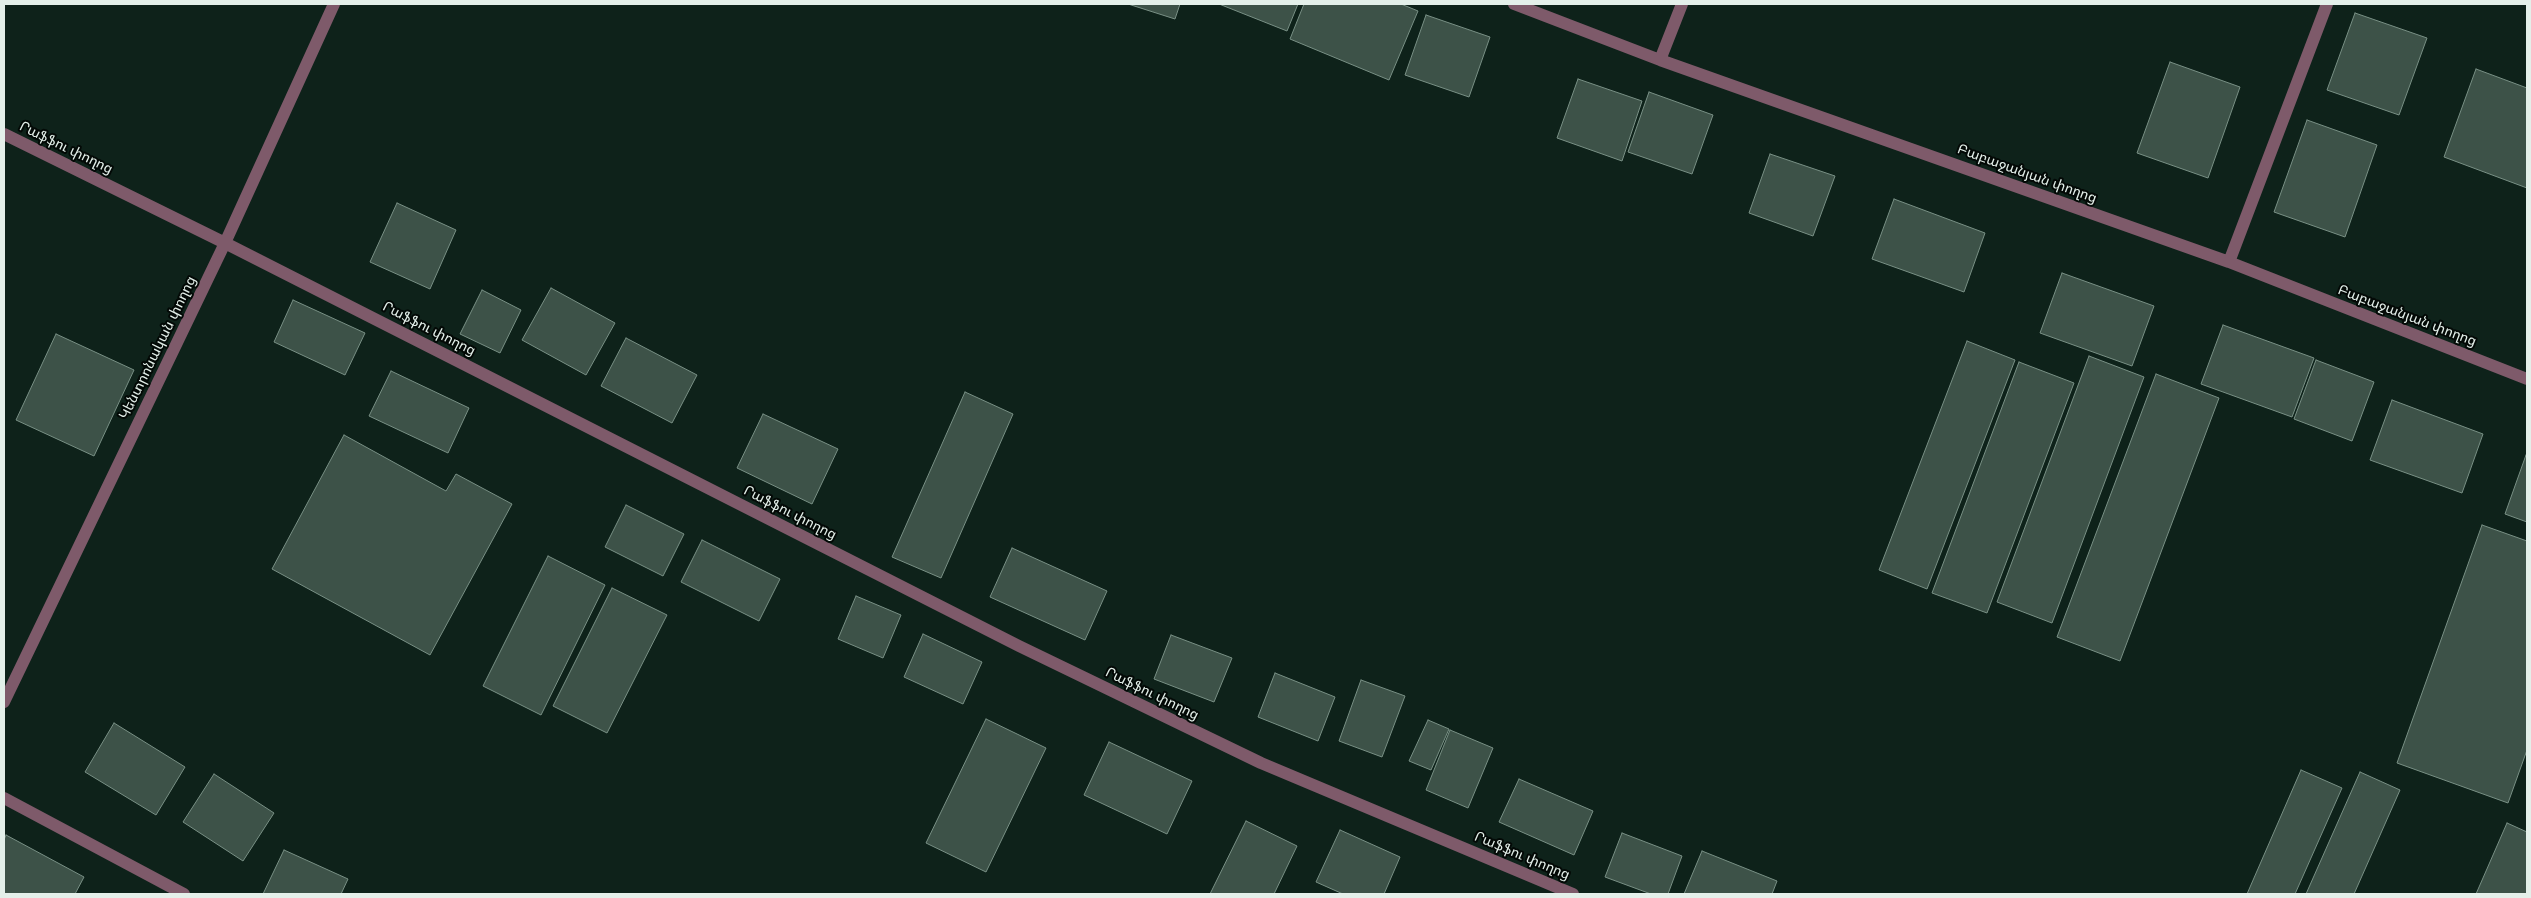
<!DOCTYPE html>
<meta charset="utf-8">
<style>
body{margin:0}
#map{position:relative;width:2531px;height:898px;overflow:hidden;background:#0e221a;font-family:"Fira Sans",sans-serif}
canvas{display:block}
.frame{position:absolute;inset:0;border:5px solid #e4f0ea;pointer-events:none}
</style>
<div id="map">
<canvas width="2531" height="898"></canvas>
<div class="frame"></div>
</div>
<script>
const c = document.querySelector('canvas').getContext('2d');
c.lineJoin = 'round';
function fill(path, color) {
  c.fillStyle = color;
  c.fill(path, 'evenodd');
}
function poly(rows) {
  const path = new Path2D();
  for (const r of rows) {
    path.moveTo(r[0], r[1]);
    for (let i = 2; i < r.length; i += 2) path.lineTo(r[i], r[i + 1]);
  }
  return path;
}
function trace(path, color, width, dash) {
  c.strokeStyle = color;
  c.lineWidth = width;
  c.lineCap = dash ? 'butt' : 'round';
  c.setLineDash(dash || []);
  c.stroke(path);
}
function drawText(font, color, halo, rows, align = 'center') {
  c.font = font + ' "Fira Sans","Noto Sans Armenian",sans-serif';
  c.lineWidth = 4;
  c.setLineDash([]);
  c.textBaseline = 'middle';
  c.strokeStyle = halo;
  c.fillStyle = color;
  for (const [text, x, y, turn = 0] of rows) {
    c.save();
    c.translate(x, y);
    c.rotate((+turn || 0) * Math.PI / 180);
    c.textAlign = isNaN(turn) ? turn : align;
    if (halo) c.strokeText(text, 0, 0);
    c.fillText(text, 0, 0);
    c.restore();
  }
}
const building = poly([
 [1128,4,1180,4,1175,19,1128,4],
 [1219,4,1298,4,1287,31,1219,4],
 [1304,4,1401,4,1418,11,1389,80,1290,39,1304,4],
 [2355,13,2427,38,2399,115,2327,90,2355,13],
 [1426,15,1490,37,1469,97,1405,75,1426,15],
 [2170,62,2240,87,2208,178,2137,153,2170,62],
 [2476,69,2527,88,2527,188,2444,157,2476,69],
 [1578,79,1642,101,1622,161,1557,138,1578,79],
 [1649,92,1713,115,1692,174,1628,152,1649,92],
 [2307,120,2377,145,2345,237,2274,212,2307,120],
 [1770,154,1835,176,1813,236,1749,213,1770,154],
 [1894,199,1985,233,1964,292,1872,259,1894,199],
 [397,203,456,230,430,289,370,262,397,203],
 [2062,273,2154,306,2132,366,2040,333,2062,273],
 [551,288,615,323,586,375,522,340,551,288],
 [482,290,521,310,500,353,460,334,482,290],
 [293,300,365,333,345,375,274,342,293,300],
 [2223,325,2314,358,2292,417,2201,384,2223,325],
 [56,334,134,370,94,456,16,420,56,334],
 [626,338,697,375,672,423,601,386,626,338],
 [1967,341,2015,360,1927,589,1879,570,1967,341],
 [2089,356,2144,377,2052,623,1997,602,2089,356],
 [2316,360,2374,382,2352,441,2294,419,2316,360],
 [2019,362,2074,383,1987,613,1932,593,2019,362],
 [391,371,469,408,448,453,369,416,391,371],
 [2156,374,2219,398,2120,661,2057,637,2156,374],
 [965,392,1013,414,941,578,892,557,965,392],
 [2392,400,2483,434,2462,493,2370,460,2392,400],
 [763,414,838,449,812,504,737,468,763,414],
 [344,435,446,491,456,474,512,504,430,655,272,569,344,435],
 [2526,455,2527,455,2527,522,2505,514,2526,455],
 [626,505,684,534,663,576,605,547,626,505],
 [2482,525,2527,541,2527,750,2508,803,2397,763,2482,525],
 [702,540,780,579,759,621,681,582,702,540],
 [1012,548,1107,591,1085,640,990,597,1012,548],
 [548,556,605,585,541,715,483,686,548,556],
 [612,588,667,615,607,733,553,706,612,588],
 [856,596,901,615,883,658,838,639,856,596],
 [923,634,982,662,963,704,904,677,923,634],
 [1171,635,1232,658,1214,702,1154,679,1171,635],
 [1275,673,1335,697,1318,741,1258,717,1275,673],
 [1361,680,1405,696,1382,757,1339,741,1361,680],
 [986,719,1046,748,986,872,926,843,986,719],
 [1428,720,1449,729,1431,770,1409,761,1428,720],
 [114,723,185,767,156,815,85,772,114,723],
 [1450,730,1493,748,1468,808,1426,790,1450,730],
 [1109,742,1192,781,1167,834,1084,795,1109,742],
 [2301,770,2342,788,2295,894,2247,894,2301,770],
 [2360,772,2400,790,2354,894,2306,894,2360,772],
 [214,774,274,813,243,861,183,822,214,774],
 [1519,779,1593,811,1574,855,1499,822,1519,779],
 [1246,821,1297,846,1274,894,1210,894,1246,821],
 [2507,823,2527,832,2527,894,2476,894,2507,823],
 [1340,830,1400,857,1384,894,1343,894,1316,882,1340,830],
 [1622,833,1682,856,1668,894,1651,894,1605,877,1622,833],
 [6,835,84,877,75,894,4,894,4,840,6,835],
 [284,850,348,879,341,894,263,894,284,850],
 [1702,851,1777,881,1772,894,1684,894,1702,851]
]);
const minor = poly([
 [1514,4,1660,60,2229,262,2527,379],
 [1660,60,1682,4],
 [4,134,225,243,1019,646,1261,763,1573,894],
 [2229,262,2327,4],
 [4,702,225,243,334,4],
 [4,798,184,894]
]);
const streetNames = [
 ["Րաֆֆու փողոց",66,148,26],
 ["Բաբաջանյան փողոց",2027,174,20],
 ["Բաբաջանյան փողոց",2407,316,21],
 ["Րաֆֆու փողոց",429,329,27],
 ["Կենտրոնական փողոց",158,348,-64],
 ["Րաֆֆու փողոց",790,513,27],
 ["Րաֆֆու փողոց",1152,694,26],
 ["Րաֆֆու փողոց",1522,856,23]
];
fill(building, '#3d5248');
trace(building, '#799085', 1);
trace(minor, '#7e5a6a', 12);
drawText('14px', '#e4f0ea', '#030906', streetNames);
</script>
